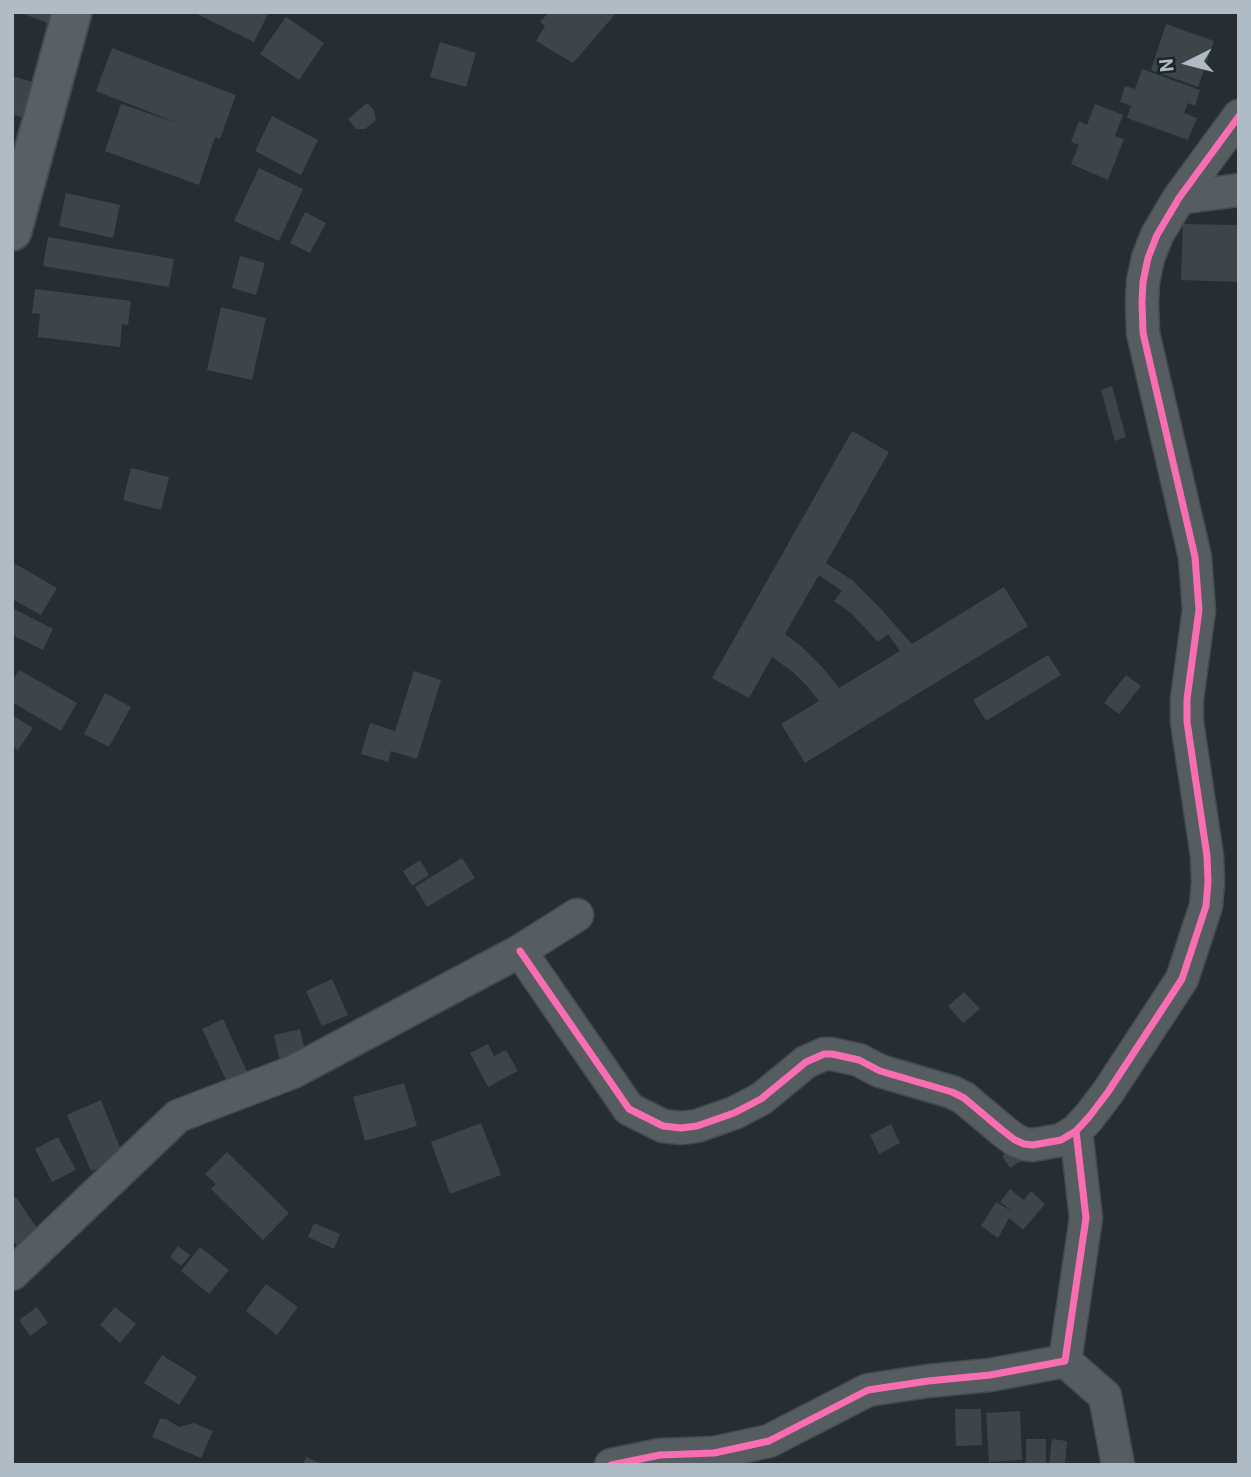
<!DOCTYPE html>
<style>
body{margin:0}
#map{position:relative;width:1251px;height:1477px;overflow:hidden;background:#262e33;font-family:Roboto,sans-serif}
canvas{display:block}
.frame{position:absolute;inset:0;border:14px solid #afbcc5;pointer-events:none}
.north{position:absolute;left:1153px;top:28px;width:70px;height:70px;-webkit-text-stroke:5px #1a262d;paint-order:stroke;rotate:264deg;font-size:19px;font-weight:700;line-height:28px;text-align:center;color:#afbcc5}
.north::after{content:'';display:block;margin:auto;width:24px;height:32px;background:#afbcc5;clip-path:polygon(50% 0,100% 100%,50% 72%,0 100%)}
</style>
<div id="map">
<canvas width="1251" height="1477"></canvas>
<div class="frame"></div>
<div class="north">N</div>
</div>
<script>
const c = document.querySelector('canvas').getContext('2d');
c.lineJoin = 'round';
function fill(path, color) {
  c.fillStyle = color;
  c.fill(path, 'evenodd');
}
function poly(rows) {
  const path = new Path2D();
  for (const r of rows) {
    path.moveTo(r[0], r[1]);
    for (let i = 2; i < r.length; i += 2) path.lineTo(r[i], r[i + 1]);
  }
  return path;
}
function trace(path, color, width, dash) {
  c.strokeStyle = color;
  c.lineWidth = width;
  c.lineCap = dash ? 'butt' : 'round';
  c.setLineDash(dash || []);
  c.stroke(path);
}
const building = poly([
 [18,12,52,12,48,23],
 [193,12,269,12,254,42],
 [549,12,617,12,573,63,536,41,545,26,540,22],
 [286,17,324,43,299,80,260,54],
 [1166,24,1214,41,1198,87,1151,70],
 [440,42,476,53,466,87,430,77],
 [112,48,236,95,220,139,215,137,199,185,105,151,121,104,180,124,96,91],
 [1142,69,1200,90,1195,106,1188,103,1184,113,1197,118,1188,140,1127,118,1131,106,1120,102,1125,86,1135,89],
 [12,76,33,82,22,117,12,115],
 [367,103,374,110,376,120,365,129,356,129,348,119],
 [1095,104,1123,115,1115,136,1124,139,1108,180,1071,164,1079,145,1071,142,1079,121,1087,125],
 [272,116,318,140,301,175,255,151],
 [259,168,303,189,279,241,234,221],
 [66,193,120,205,113,238,59,226],
 [305,212,326,223,310,253,290,243],
 [1183,224,1239,225,1239,282,1181,280],
 [48,237,174,259,169,287,43,266],
 [240,256,265,263,256,295,232,288],
 [35,289,131,301,128,325,122,324,120,347,38,337,40,314,32,313],
 [221,307,266,318,252,380,207,370],
 [1112,386,1126,437,1115,441,1101,390],
 [852,431,889,452,826,563,852,580,880,608,912,644,1004,587,1028,626,805,763,781,724,819,701,807,686,793,672,772,657,749,698,712,678],
 [819,575,842,591,834,601,852,614,878,642,888,634,900,651,839,688,823,668,802,647,785,634],
 [131,468,169,477,161,510,123,500],
 [12,562,57,588,41,615,12,599],
 [12,608,53,629,43,650,12,635],
 [1048,655,1061,675,986,721,973,700],
 [19,670,77,703,61,731,12,702,12,681],
 [414,671,441,680,417,759,391,751,388,762,361,754,370,723,395,731],
 [1126,675,1141,686,1119,714,1104,703],
 [105,693,131,707,109,747,84,734],
 [12,715,33,728,18,750,12,747],
 [462,858,475,878,427,907,415,887],
 [420,860,429,875,412,886,403,871],
 [332,979,348,1015,322,1026,306,991],
 [964,992,980,1009,963,1023,948,1006],
 [223,1019,254,1087,234,1097,202,1029],
 [300,1029,308,1064,282,1071,274,1035],
 [488,1044,494,1056,506,1050,518,1071,488,1087,470,1053],
 [404,1083,417,1126,365,1141,353,1097],
 [101,1100,124,1158,91,1171,67,1115],
 [481,1123,501,1175,450,1194,431,1142],
 [891,1124,900,1143,879,1154,870,1135],
 [58,1137,76,1170,52,1182,35,1149],
 [1013,1148,1021,1161,1010,1168,1002,1156],
 [227,1152,289,1213,263,1240,211,1189,216,1184,205,1174],
 [1010,1189,1024,1200,1031,1191,1045,1204,1023,1230,1009,1218,998,1238,981,1226,996,1202,1013,1212,1000,1202],
 [16,1197,41,1234,19,1249,12,1239,12,1199],
 [314,1223,340,1234,334,1249,308,1237],
 [178,1246,190,1255,181,1266,170,1257],
 [200,1247,229,1270,209,1294,181,1271],
 [266,1284,298,1307,277,1335,246,1311],
 [37,1307,48,1323,30,1336,19,1320],
 [115,1307,136,1324,120,1343,100,1325],
 [162,1355,197,1377,179,1405,144,1383],
 [955,1409,981,1409,982,1445,956,1446],
 [1020,1411,1022,1460,989,1462,986,1413],
 [160,1419,166,1419,179,1427,194,1423,213,1431,201,1458,152,1437],
 [1026,1439,1046,1439,1046,1464,1026,1464],
 [1052,1439,1067,1441,1065,1465,1049,1465],
 [306,1457,325,1465,303,1465]
]);
const minor = poly([
 [1179,198,1239,190],
 [520,951,629,1109,663,1126,681,1128,697,1126,734,1113,761,1099,806,1062,824,1054,832,1054,859,1060,880,1071,952,1092,964,1098,1002,1130,1015,1140,1024,1144,1033,1145,1061,1140,1076,1131,1089,1117,1108,1092,1182,979,1206,906,1208,882,1207,856,1187,722,1187,699,1199,610,1195,557,1143,333,1142,302,1143,282,1148,258,1157,235,1179,198,1239,116],
 [12,1274,178,1116,293,1072,520,951,577,915],
 [1065,1361,1105,1396,1118,1465],
 [611,1465,660,1455,714,1453,769,1441,868,1390,928,1381,990,1375,1065,1361,1086,1218,1076,1131]
]);
const major = poly([
 [12,231,72,12]
]);
const cycleway = poly([
 [520,951,629,1109,663,1126,681,1128,697,1126,734,1113,761,1099,806,1062,824,1054,832,1054,859,1060,880,1071,952,1092,964,1098,1002,1130,1015,1140,1024,1144,1033,1145,1061,1140,1076,1131,1089,1117,1108,1092,1182,979,1206,906,1208,882,1207,856,1187,722,1187,699,1199,610,1195,557,1143,333,1142,302,1143,282,1148,258,1157,235,1179,198,1239,116],
 [611,1465,660,1455,714,1453,769,1441,868,1390,928,1381,990,1375,1065,1361,1086,1218,1076,1131]
]);
fill(building, '#3e4549');
trace(minor, '#444a4e', 35);
trace(major, '#434b50', 42);
trace(minor, '#565d61', 32);
trace(major, '#595f63', 38);
trace(cycleway, '#f96db3', 7);
</script>
